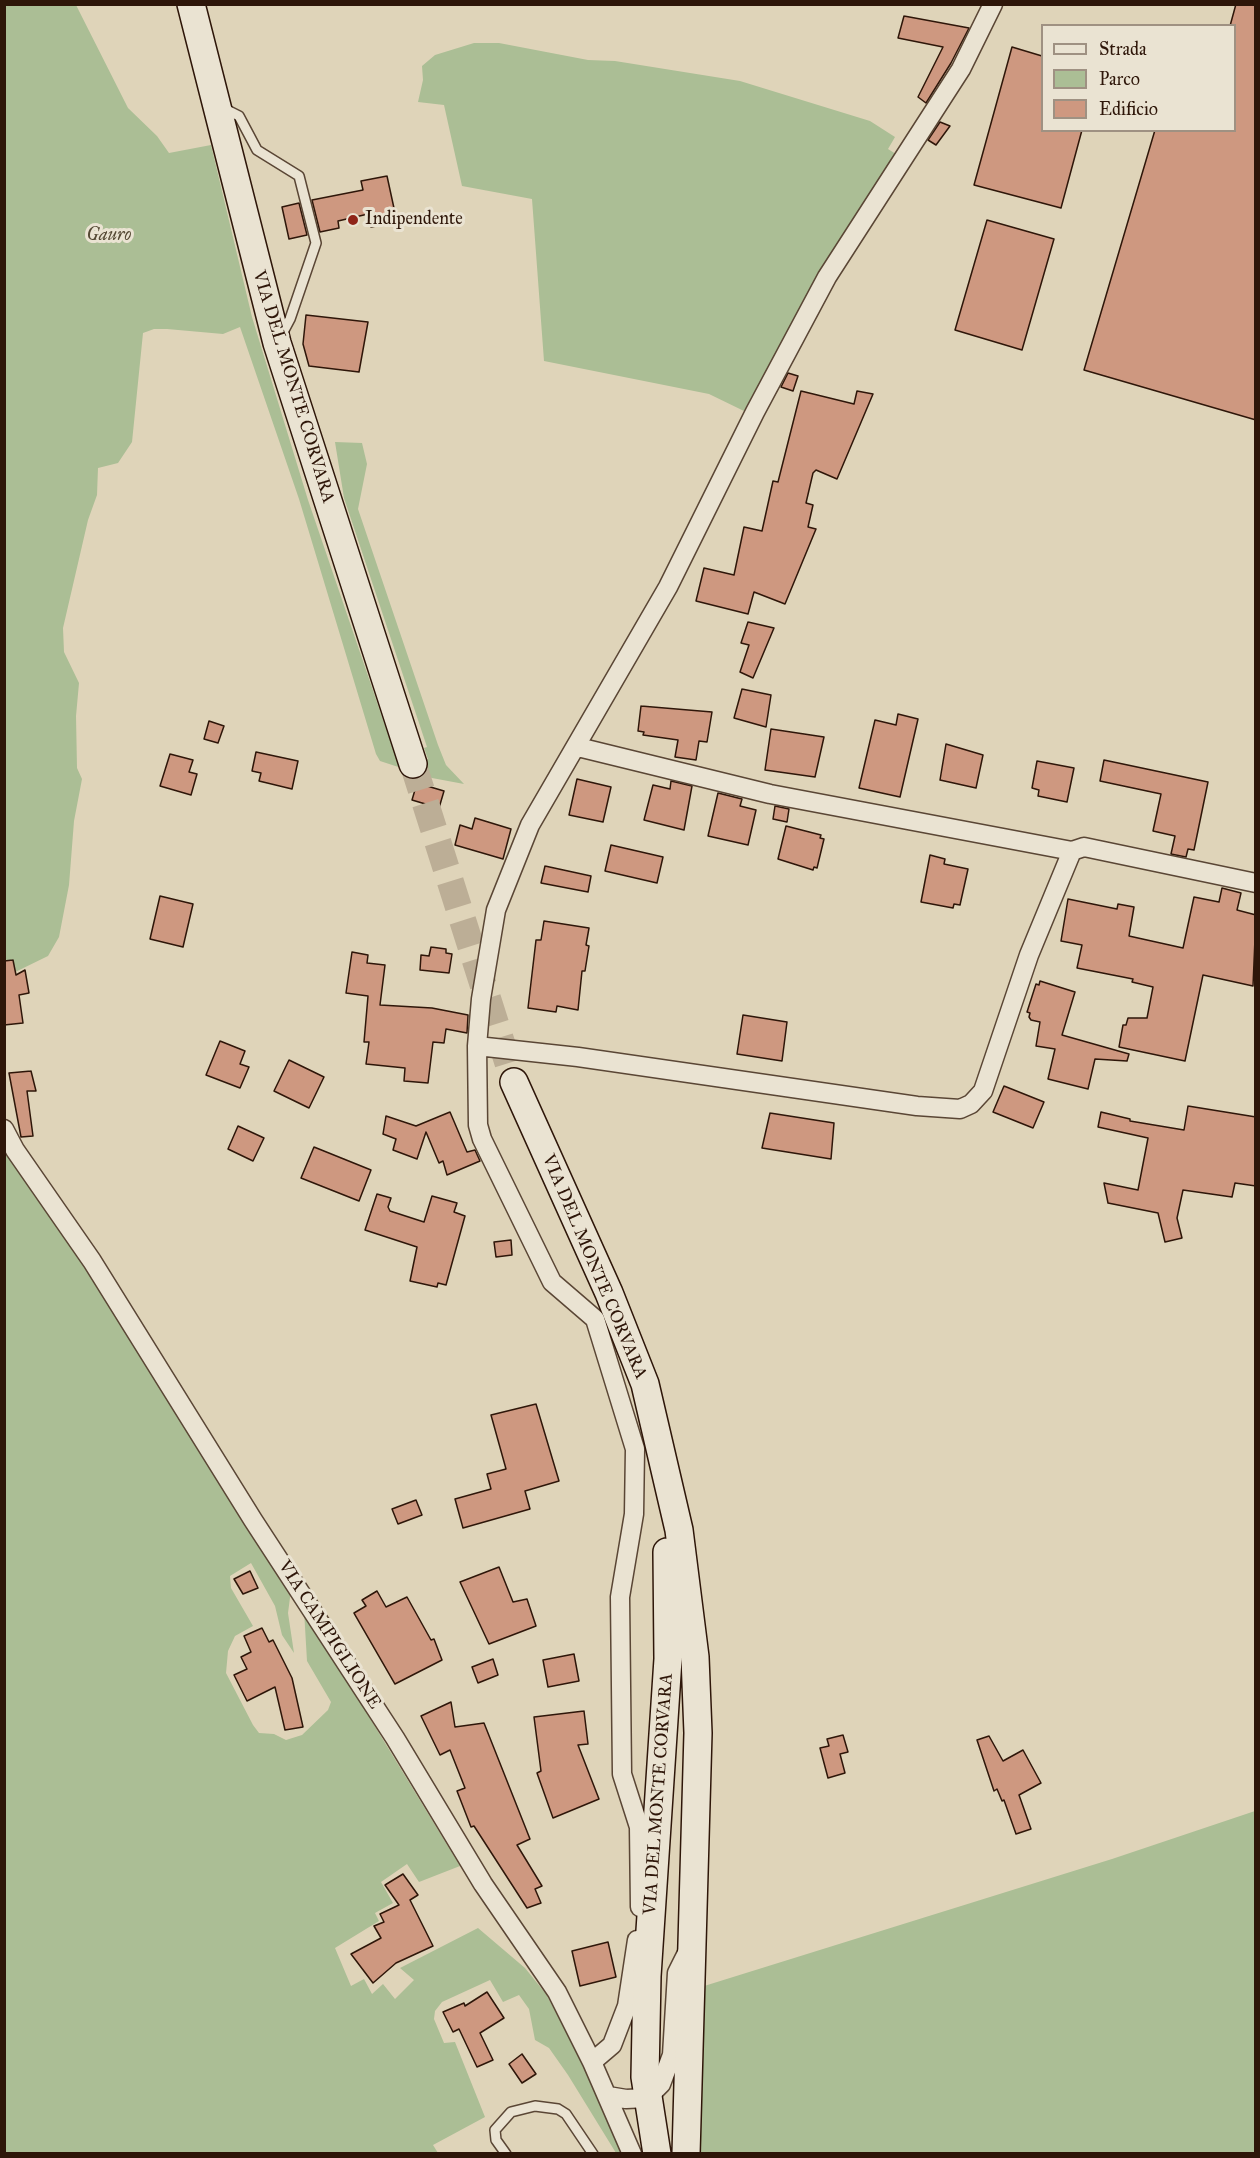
<!DOCTYPE html>
<style>
body{margin:0}
#map{position:relative;width:1260px;height:2158px;overflow:hidden;background:#dfd4b9;font-family:"IM FELL Great Primer",serif}
canvas{display:block}
.frame{position:absolute;inset:0;border:6px solid #2e1609;pointer-events:none}
.legend{position:absolute;left:1041px;top:24px;width:195px;height:108px;box-sizing:border-box;background:#eae3d2;border:2px solid #9f9182;margin:0;padding:8px 10px;list-style:none;font-size:18px;color:#2e1609}
.legend li{display:flex;align-items:center;gap:12px;height:30px}
.legend b{width:30px;border:2px solid #9f9182}
</style>
<div id="map">
<canvas width="1260" height="2158"></canvas>
<div class="frame"></div>
<ul class="legend">
<li><b style="height:8px;background:#eae3d2"></b>Strada</li>
<li><b style="height:16px;background:#abbe95"></b>Parco</li>
<li><b style="height:16px;background:#ce9880"></b>Edificio</li>
</ul>
</div>
<script>
const c = document.querySelector('canvas').getContext('2d');
c.lineJoin = 'round';
function fill(path, color) {
  c.fillStyle = color;
  c.fill(path, 'evenodd');
}
function poly(rows) {
  const path = new Path2D();
  for (const r of rows) {
    path.moveTo(r[0], r[1]);
    for (let i = 2; i < r.length; i += 2) path.lineTo(r[i], r[i + 1]);
  }
  return path;
}
function trace(path, color, width, dash) {
  c.strokeStyle = color;
  c.lineWidth = width;
  c.lineCap = dash ? 'butt' : 'round';
  c.setLineDash(dash || []);
  c.stroke(path);
}
function drawText(font, color, halo, rows, align = 'center') {
  c.font = font + ' "IM FELL Great Primer",serif';
  c.lineWidth = 6;
  c.setLineDash([]);
  c.textBaseline = 'middle';
  c.strokeStyle = halo;
  c.fillStyle = color;
  for (const [text, x, y, turn = 0] of rows) {
    c.save();
    c.translate(x, y);
    c.rotate((+turn || 0) * Math.PI / 180);
    c.textAlign = isNaN(turn) ? turn : align;
    if (halo) c.strokeText(text, 0, 0);
    c.fillText(text, 0, 0);
    c.restore();
  }
}
const green = poly([
 [5,5,76,5,128,108,157,136,169,153,211,145,252,317,308,500,394,752,401,767,428,759,424,748,427,747,344,498,335,442,362,443,367,464,358,509,438,745,446,765,464,784,432,778,380,761,376,754,299,499,240,327,223,334,167,329,154,329,143,333,132,442,118,463,98,468,97,495,88,520,63,628,64,652,79,683,76,716,77,768,82,779,74,821,69,885,59,937,48,956,5,977],
 [474,43,499,43,588,60,615,61,740,81,870,121,895,137,888,149,899,156,763,387,757,387,744,411,709,394,544,361,532,199,462,186,444,105,418,102,423,80,422,66,435,55],
 [4,1140,33,1194,90,1270,291,1590,288,1613,294,1653,282,1635,275,1606,251,1563,230,1576,231,1588,253,1626,235,1636,228,1651,226,1673,253,1725,259,1733,274,1734,286,1740,302,1735,328,1710,331,1702,307,1661,304,1610,460,1866,419,1882,407,1864,381,1882,393,1903,375,1913,379,1921,335,1948,351,1986,364,1979,372,1994,383,1984,395,1999,414,1980,400,1968,478,1928,525,1968,546,1994,578,2054,622,2153,616,2153,568,2075,549,2048,535,2040,529,2009,519,1995,503,2002,490,1980,442,2002,435,2011,434,2019,444,2043,455,2042,485,2117,433,2145,438,2153,5,2153],
 [1255,1811,1255,2153,695,2154,701,1987,1112,1859]
]);
const building = poly([
 [1236,4,1256,4,1256,420,1084,370,1155,130,1234,130,1234,26,1230,26,1236,4],
 [904,16,969,28,951,63,926,103,918,97,943,47,898,38,904,16],
 [1012,47,1042,56,1042,130,1082,130,1061,208,974,185,1012,47],
 [940,122,950,126,936,145,928,140,940,122],
 [387,176,397,222,371,227,368,214,338,221,339,228,320,232,312,200,363,190,361,181,387,176],
 [299,203,307,235,289,239,282,207,299,203],
 [987,220,1054,239,1022,350,955,330,987,220],
 [306,315,368,322,359,372,309,366,303,344,306,315],
 [788,373,798,376,793,391,781,387,788,373],
 [801,391,854,404,857,391,873,394,837,479,816,470,813,473,806,503,813,505,808,527,816,529,785,604,754,592,748,614,696,601,704,568,734,575,744,527,762,531,773,481,778,482,801,391],
 [748,622,774,628,753,678,740,672,749,645,741,643,748,622],
 [742,689,771,695,766,727,734,718,742,689],
 [641,706,712,712,707,742,699,741,696,760,675,757,678,740,643,735,644,732,638,731,641,706],
 [898,714,918,719,900,797,859,788,875,720,896,725,898,714],
 [209,721,224,726,218,743,204,739,209,721],
 [771,729,824,737,815,777,765,770,771,729],
 [946,744,983,755,976,788,940,780,946,744],
 [256,752,298,761,292,789,259,781,261,773,252,771,256,752],
 [170,754,193,760,189,772,197,774,191,795,160,786,170,754],
 [1104,760,1208,782,1194,850,1188,849,1186,857,1171,854,1175,836,1153,831,1161,794,1100,781,1104,760],
 [1037,761,1074,768,1067,802,1038,796,1039,790,1032,788,1037,761],
 [577,779,611,787,603,822,569,815,577,779],
 [671,781,692,786,684,830,644,820,653,785,670,789,671,781],
 [417,783,444,791,439,808,412,800,417,783],
 [718,793,742,799,740,806,756,810,748,845,708,836,718,793],
 [775,806,789,809,787,822,773,819,775,806],
 [475,818,511,829,503,859,455,845,460,825,472,829,475,818],
 [786,826,821,835,820,838,824,839,817,868,814,867,813,870,778,859,786,826],
 [611,845,663,857,657,883,605,871,611,845],
 [930,855,945,859,944,864,968,869,960,905,954,904,953,908,921,902,930,855],
 [545,866,591,876,588,892,541,883,545,866],
 [1222,888,1241,893,1237,910,1256,915,1253,986,1203,975,1185,1061,1119,1047,1123,1025,1126,1025,1128,1018,1147,1018,1153,987,1132,982,1133,979,1077,968,1082,945,1061,941,1068,899,1117,909,1118,904,1134,907,1129,936,1183,948,1194,897,1219,902,1222,888],
 [160,896,193,904,183,947,150,939,160,896],
 [544,921,589,928,586,945,589,946,585,971,582,971,578,1010,557,1006,556,1012,528,1008,536,940,541,940,544,921],
 [431,947,446,949,446,953,452,954,449,973,420,970,421,955,429,956,431,947],
 [352,952,368,955,367,963,385,965,380,1005,432,1008,468,1015,467,1033,446,1029,444,1043,433,1042,428,1083,404,1081,405,1068,366,1064,369,1042,364,1042,368,996,346,993,352,952],
 [13,960,16,975,25,970,29,993,19,995,23,1023,4,1025,4,961,13,960],
 [1040,981,1075,992,1062,1035,1129,1054,1127,1061,1095,1059,1088,1089,1048,1079,1055,1049,1036,1046,1040,1022,1031,1020,1029,1017,1030,1013,1027,1012,1036,984,1039,985,1040,981],
 [743,1015,787,1022,782,1061,737,1054,743,1015],
 [220,1041,245,1051,240,1064,249,1067,240,1088,206,1075,220,1041],
 [289,1060,324,1077,309,1108,274,1091,289,1060],
 [31,1071,36,1091,27,1091,33,1136,21,1137,9,1073,31,1071],
 [1004,1086,1044,1102,1033,1128,993,1112,1004,1086],
 [1188,1106,1256,1117,1256,1186,1235,1183,1232,1197,1183,1190,1177,1218,1182,1238,1165,1242,1158,1213,1108,1203,1104,1183,1138,1190,1148,1138,1098,1127,1101,1112,1130,1119,1130,1121,1184,1130,1188,1106],
 [450,1112,467,1152,475,1150,480,1161,447,1175,443,1161,439,1163,426,1132,417,1159,393,1150,396,1139,383,1134,386,1116,416,1126,450,1112],
 [770,1113,834,1123,831,1159,762,1148,770,1113],
 [238,1126,264,1138,253,1161,228,1149,238,1126],
 [314,1147,371,1170,359,1201,301,1178,314,1147],
 [377,1194,391,1198,388,1207,390,1211,424,1222,432,1196,457,1203,454,1212,465,1216,446,1285,438,1283,437,1287,410,1281,417,1247,365,1230,377,1194],
 [511,1240,512,1255,496,1257,494,1242,511,1240],
 [536,1404,559,1481,525,1491,530,1509,463,1528,455,1499,491,1489,487,1474,506,1469,491,1415,536,1404],
 [416,1500,422,1515,398,1524,392,1509,416,1500],
 [499,1567,513,1602,527,1599,536,1626,489,1644,460,1582,499,1567],
 [250,1571,258,1588,243,1594,234,1579,250,1571],
 [377,1591,386,1607,407,1597,431,1640,434,1639,442,1660,395,1684,354,1613,366,1606,362,1600,377,1591],
 [262,1628,269,1642,273,1640,292,1678,303,1727,285,1730,275,1687,247,1701,234,1675,247,1669,241,1657,251,1652,244,1636,262,1628],
 [574,1654,579,1681,548,1687,543,1660,574,1654],
 [493,1659,498,1675,478,1683,472,1667,493,1659],
 [451,1702,455,1727,484,1723,530,1839,517,1845,542,1886,535,1889,541,1903,527,1908,474,1826,471,1827,457,1791,465,1788,450,1750,440,1755,421,1716,451,1702],
 [584,1711,588,1744,578,1745,599,1799,553,1818,537,1773,541,1771,534,1717,584,1711],
 [843,1735,848,1752,840,1754,845,1773,828,1778,820,1748,829,1746,827,1739,843,1735],
 [989,1736,1003,1761,1023,1750,1041,1783,1019,1795,1031,1829,1016,1834,1004,1800,1002,1801,997,1789,994,1791,977,1740,989,1736],
 [403,1874,418,1895,410,1900,433,1946,396,1963,373,1983,351,1954,381,1938,374,1926,384,1922,380,1914,399,1905,385,1885,403,1874],
 [608,1942,616,1977,580,1986,572,1951,608,1942],
 [487,1992,504,2018,480,2033,493,2060,477,2067,459,2029,453,2032,443,2012,464,2003,465,2006,487,1992],
 [522,2054,536,2074,522,2083,509,2064,522,2054]
]);
const secondaryTunnel = poly([
 [413,764,514,1082]
]);
const service = poly([
 [223,108,239,116,257,150,299,176,316,243,290,319,281,336],
 [506,2154,496,2140,495,2130,511,2112,535,2106,558,2109,566,2114,593,2154]
]);
const minor = poly([
 [578,747,770,794,1072,851,1084,847,1256,883],
 [477,1046,578,1057,917,1106,960,1109,971,1104,983,1091,1029,955,1072,851],
 [4,1129,15,1150,92,1261,253,1520,395,1738,483,1884,557,1992,592,2062,632,2154],
 [640,1907,639,1827,622,1774,620,1597,634,1514,635,1449,595,1319,552,1282,482,1139,478,1125,477,1046,481,999,496,910,530,825,668,587,755,412,827,277,961,69,993,4],
 [592,2062,612,2045,627,2006,637,1940],
 [608,2096,626,2099,647,2098,661,2084,672,2055,677,1973,689,1949]
]);
const secondary = poly([
 [191,4,277,343,413,764],
 [514,1082,609,1293,645,1384,679,1530,695,1657,698,1733,686,2154],
 [657,2154,645,2077,647,1976,668,1659,667,1552]
]);
const markers = [
 [353,220,6,"#8f2418"]
];
const poiNames = [
 ["Indipendente",365,220]
];
const parkNames = [
 ["Gauro",109,236]
];
const streetNames = [
 ["VIA DEL MONTE CORVARA",293,387,73],
 ["VIA DEL MONTE CORVARA",594,1267,67],
 ["VIA CAMPIGLIONE",329,1635,57],
 ["VIA DEL MONTE CORVARA",659,1794,-86]
];
fill(green, '#abbe95');
fill(building, '#ce9880');
trace(building, '#2e1609', 1.5);
trace(secondaryTunnel, '#bcae96', 27, [27, 14]);
trace(service, '#5a4635', 12);
trace(minor, '#5a4635', 21);
trace(secondary, '#2e1609', 30);
trace(service, '#eae3d2', 9);
trace(minor, '#eae3d2', 18);
trace(secondary, '#eae3d2', 27);
for (const [x, y, r, color] of markers) {
  const dot = new Path2D();
  dot.arc(x, y, r, 0, 2 * Math.PI);
  c.fillStyle = color;
  c.fill(dot);
  trace(dot, '#eae3d2', 2);
}
drawText('18px', '#2e1609', '#eae3d2', poiNames, 'left');
drawText('italic 18px', '#544833', '#eae3d2', parkNames);
drawText('18px', '#2e1609', '#eae3d2', streetNames);
</script>
